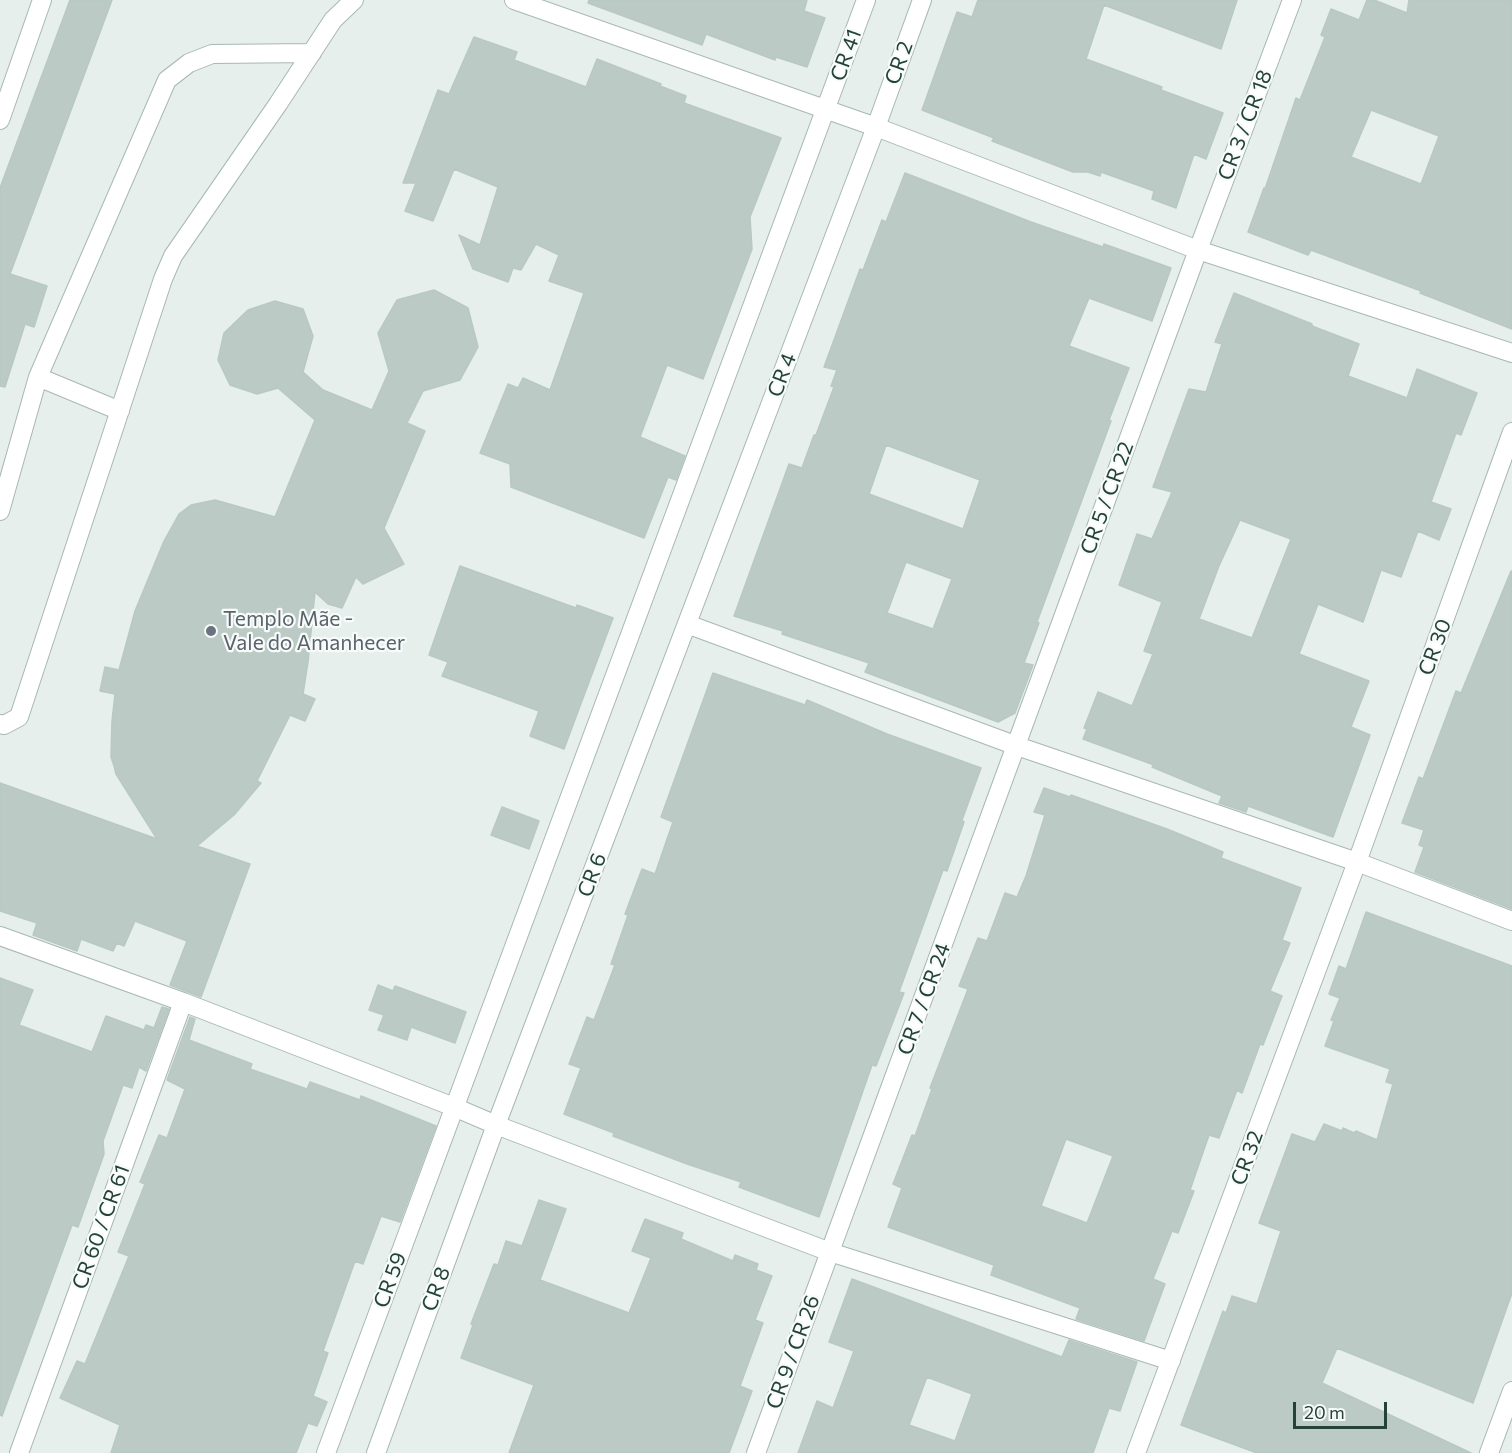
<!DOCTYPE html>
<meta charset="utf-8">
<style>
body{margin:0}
#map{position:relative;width:1512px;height:1453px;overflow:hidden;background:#e6efeb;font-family:Commissioner,sans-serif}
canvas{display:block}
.scale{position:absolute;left:1293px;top:1402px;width:94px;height:27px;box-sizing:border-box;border:3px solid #24423a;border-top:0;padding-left:8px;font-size:18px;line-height:21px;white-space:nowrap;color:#24423a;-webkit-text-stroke:4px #f7fbf9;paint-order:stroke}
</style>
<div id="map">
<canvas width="1512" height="1453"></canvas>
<div class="scale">20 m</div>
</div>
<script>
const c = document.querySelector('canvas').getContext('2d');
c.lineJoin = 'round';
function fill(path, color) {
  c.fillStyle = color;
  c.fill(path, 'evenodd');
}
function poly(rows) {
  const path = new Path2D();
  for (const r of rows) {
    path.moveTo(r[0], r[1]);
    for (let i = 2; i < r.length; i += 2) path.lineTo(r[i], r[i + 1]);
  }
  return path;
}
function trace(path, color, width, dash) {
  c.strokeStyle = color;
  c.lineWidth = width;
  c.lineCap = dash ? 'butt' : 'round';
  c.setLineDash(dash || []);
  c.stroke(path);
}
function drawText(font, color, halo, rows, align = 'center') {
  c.font = font + ' Commissioner,sans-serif';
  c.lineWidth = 4.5;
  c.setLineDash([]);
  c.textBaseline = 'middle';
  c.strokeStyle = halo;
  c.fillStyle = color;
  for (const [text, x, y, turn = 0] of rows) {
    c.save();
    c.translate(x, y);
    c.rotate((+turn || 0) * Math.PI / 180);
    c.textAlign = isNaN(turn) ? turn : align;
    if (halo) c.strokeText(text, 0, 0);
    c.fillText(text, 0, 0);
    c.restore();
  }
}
const building = poly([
 [70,0,112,0,10,274,47,286,34,327,25,324,5,387,0,386,0,188,70,0],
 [589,0,807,0,804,11,825,18,807,67,776,57,775,60,706,34,702,45,588,3,589,0],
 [978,0,1237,0,1221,49,1104,5,1086,59,1162,87,1161,90,1223,113,1206,159,1194,154,1176,208,1152,199,1154,191,1101,172,1100,176,1088,172,1073,172,992,141,994,138,922,110,957,12,972,17,978,0],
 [1367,0,1374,0,1407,13,1409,0,1512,0,1512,329,1420,293,1421,291,1311,250,1308,255,1248,232,1264,188,1265,189,1296,98,1300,100,1325,37,1321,35,1331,9,1359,20,1367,0],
 [1371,110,1439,136,1421,184,1351,157,1371,110],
 [474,37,517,52,514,60,586,87,597,59,661,84,660,86,686,96,684,103,781,138,750,217,752,249,703,379,667,365,640,437,685,456,676,480,668,477,644,538,511,487,510,464,480,453,508,384,518,388,523,378,550,390,584,293,549,281,559,255,536,244,521,270,513,268,508,282,473,269,459,235,480,245,498,187,454,169,433,221,405,211,416,183,403,183,438,90,449,94,474,37],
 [905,173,1031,222,1103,247,1104,244,1171,268,1152,321,1089,298,1069,346,1129,368,1109,420,1111,421,1037,622,1039,623,1024,663,1033,665,1015,713,998,722,865,672,869,663,782,634,783,631,734,616,789,464,802,468,814,435,816,435,834,387,831,386,837,370,824,367,860,269,863,270,882,220,886,222,905,173],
 [886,445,980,480,963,529,869,494,886,445],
 [906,562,952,579,933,629,887,613,906,562],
 [434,290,468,308,478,347,460,380,423,391,407,423,425,431,384,528,404,564,363,584,356,577,342,608,328,604,315,592,308,662,303,694,315,699,305,721,290,715,257,781,261,783,234,815,197,846,250,864,201,997,170,985,187,941,135,921,124,946,117,943,113,951,81,939,77,951,33,935,37,923,0,911,0,783,157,839,116,774,114,766,111,757,112,721,115,694,100,691,105,667,119,670,135,611,164,541,179,514,191,505,215,500,275,517,315,420,278,388,257,394,230,385,218,360,224,333,248,310,275,301,303,309,313,336,303,372,323,390,372,410,389,371,378,333,397,300,434,290],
 [1234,293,1312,324,1312,326,1359,344,1348,376,1407,398,1417,369,1477,393,1461,435,1456,433,1431,502,1451,509,1439,540,1418,531,1401,577,1381,570,1363,622,1318,604,1299,654,1369,681,1351,727,1370,735,1333,837,1248,806,1246,812,1219,803,1222,796,1152,767,1154,765,1083,739,1087,729,1084,728,1098,692,1132,706,1153,654,1144,651,1162,602,1119,585,1137,534,1152,539,1172,492,1153,487,1189,389,1206,392,1222,344,1215,342,1234,293],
 [1240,520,1291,539,1252,638,1199,619,1219,566,1240,520],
 [460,566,576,608,577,605,613,618,564,749,530,736,539,711,442,676,448,662,429,655,460,566],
 [1511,571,1512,571,1512,909,1415,872,1424,847,1419,845,1424,830,1402,823,1419,777,1423,779,1456,691,1461,693,1511,571],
 [713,673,805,705,807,700,887,734,981,768,962,820,964,822,947,871,943,870,899,992,904,993,876,1066,872,1065,819,1217,739,1187,741,1182,687,1164,613,1136,614,1133,564,1114,581,1068,569,1064,587,1017,594,1020,615,965,611,964,628,915,625,914,642,869,655,874,673,822,661,817,713,673],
 [1044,788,1070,797,1071,795,1167,829,1223,852,1221,858,1301,888,1282,940,1290,943,1270,991,1282,996,1263,1045,1260,1044,1242,1093,1237,1090,1219,1138,1209,1135,1190,1190,1194,1191,1178,1233,1172,1231,1153,1279,1165,1284,1144,1341,1076,1319,1080,1308,991,1275,994,1265,888,1227,902,1188,893,1184,912,1135,915,1136,932,1089,930,1088,968,989,959,986,978,938,987,941,1005,893,1017,897,1026,876,1045,815,1034,812,1044,788],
 [1066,1139,1113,1156,1087,1223,1041,1206,1066,1139],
 [502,807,539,821,529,849,491,835,502,807],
 [1366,912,1512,966,1512,1293,1473,1403,1337,1348,1322,1383,1471,1453,1257,1453,1181,1425,1223,1311,1226,1313,1232,1296,1257,1304,1281,1231,1259,1223,1292,1134,1315,1142,1324,1124,1342,1131,1343,1128,1354,1133,1356,1131,1377,1140,1393,1084,1386,1082,1390,1069,1325,1046,1334,1021,1331,1020,1340,998,1329,994,1339,966,1346,969,1366,912],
 [0,978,33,990,19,1025,92,1052,106,1016,144,1030,146,1025,154,1028,162,1007,169,1009,146,1071,139,1067,132,1088,123,1085,103,1141,104,1154,78,1227,72,1225,2,1416,0,1415,0,978],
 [378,985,393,991,395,986,466,1012,455,1043,411,1027,407,1040,378,1030,384,1015,369,1010,378,985],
 [190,1017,195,1019,189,1040,252,1064,250,1069,307,1089,310,1082,360,1100,361,1096,436,1126,400,1222,381,1216,363,1264,355,1261,323,1351,328,1353,313,1396,327,1402,317,1426,308,1423,296,1453,111,1453,120,1425,60,1398,77,1361,85,1364,129,1256,118,1252,145,1184,140,1182,159,1135,167,1138,185,1089,167,1080,190,1017],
 [539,1200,566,1209,540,1280,629,1313,651,1258,632,1251,645,1219,683,1233,681,1239,733,1261,735,1255,758,1264,756,1270,772,1276,755,1320,763,1323,740,1386,752,1391,729,1453,509,1453,534,1385,461,1358,473,1325,471,1324,494,1264,498,1265,506,1241,522,1246,539,1200],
 [852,1279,1062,1357,1069,1340,1137,1362,1120,1411,1109,1408,1093,1453,798,1453,817,1401,833,1408,854,1351,829,1342,852,1279],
 [927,1377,972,1394,955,1441,909,1425,927,1377]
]);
const minor = poly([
 [514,0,876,127,1198,250,1512,353],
 [0,120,42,0],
 [38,377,120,411],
 [0,511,38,377,167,80,189,63,212,54,312,53],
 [687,624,1017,746,1357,862,1512,921],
 [0,724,4,725,19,717,163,279,173,256,278,104,333,20,354,0],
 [0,936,183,1002,454,1107,496,1125,830,1252,1171,1361],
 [19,1453,183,1002],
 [326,1453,866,0],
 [376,1453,496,1125,876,127,922,0],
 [756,1453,1198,250,1292,0],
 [1136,1453,1357,862,1512,432],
 [1489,1453,1512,1391]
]);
const markers = [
 [211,631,6,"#6b7280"]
];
const streetNames = [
 ["CR 41",846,55,-70],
 ["CR 2",899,63,-70],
 ["CR 3 / CR 18",1245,125,-69],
 ["CR 4",782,375,-69],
 ["CR 5 / CR 22",1107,498,-70],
 ["CR 30",1435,647,-70],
 ["CR 6",592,875,-69],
 ["CR 7 / CR 24",924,999,-70],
 ["CR 32",1247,1158,-70],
 ["CR 60 / CR 61",101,1227,-70],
 ["CR 59",390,1280,-70],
 ["CR 8",436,1289,-70],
 ["CR 9 / CR 26",793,1352,-70]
];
const worshipNames = [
 ["Templo Mãe -",223,619],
 ["Vale do Amanhecer",223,643]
];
fill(building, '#bbcac4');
trace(building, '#b8c9c2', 1.5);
trace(minor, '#a8b8b2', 20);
trace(minor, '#fff', 18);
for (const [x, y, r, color] of markers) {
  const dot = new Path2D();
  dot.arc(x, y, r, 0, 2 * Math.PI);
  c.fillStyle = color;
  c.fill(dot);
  trace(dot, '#f7fbf9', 2);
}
drawText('21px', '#24423a', '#f7fbf9', streetNames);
drawText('21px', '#5b616d', '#f7fbf9', worshipNames, 'left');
</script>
